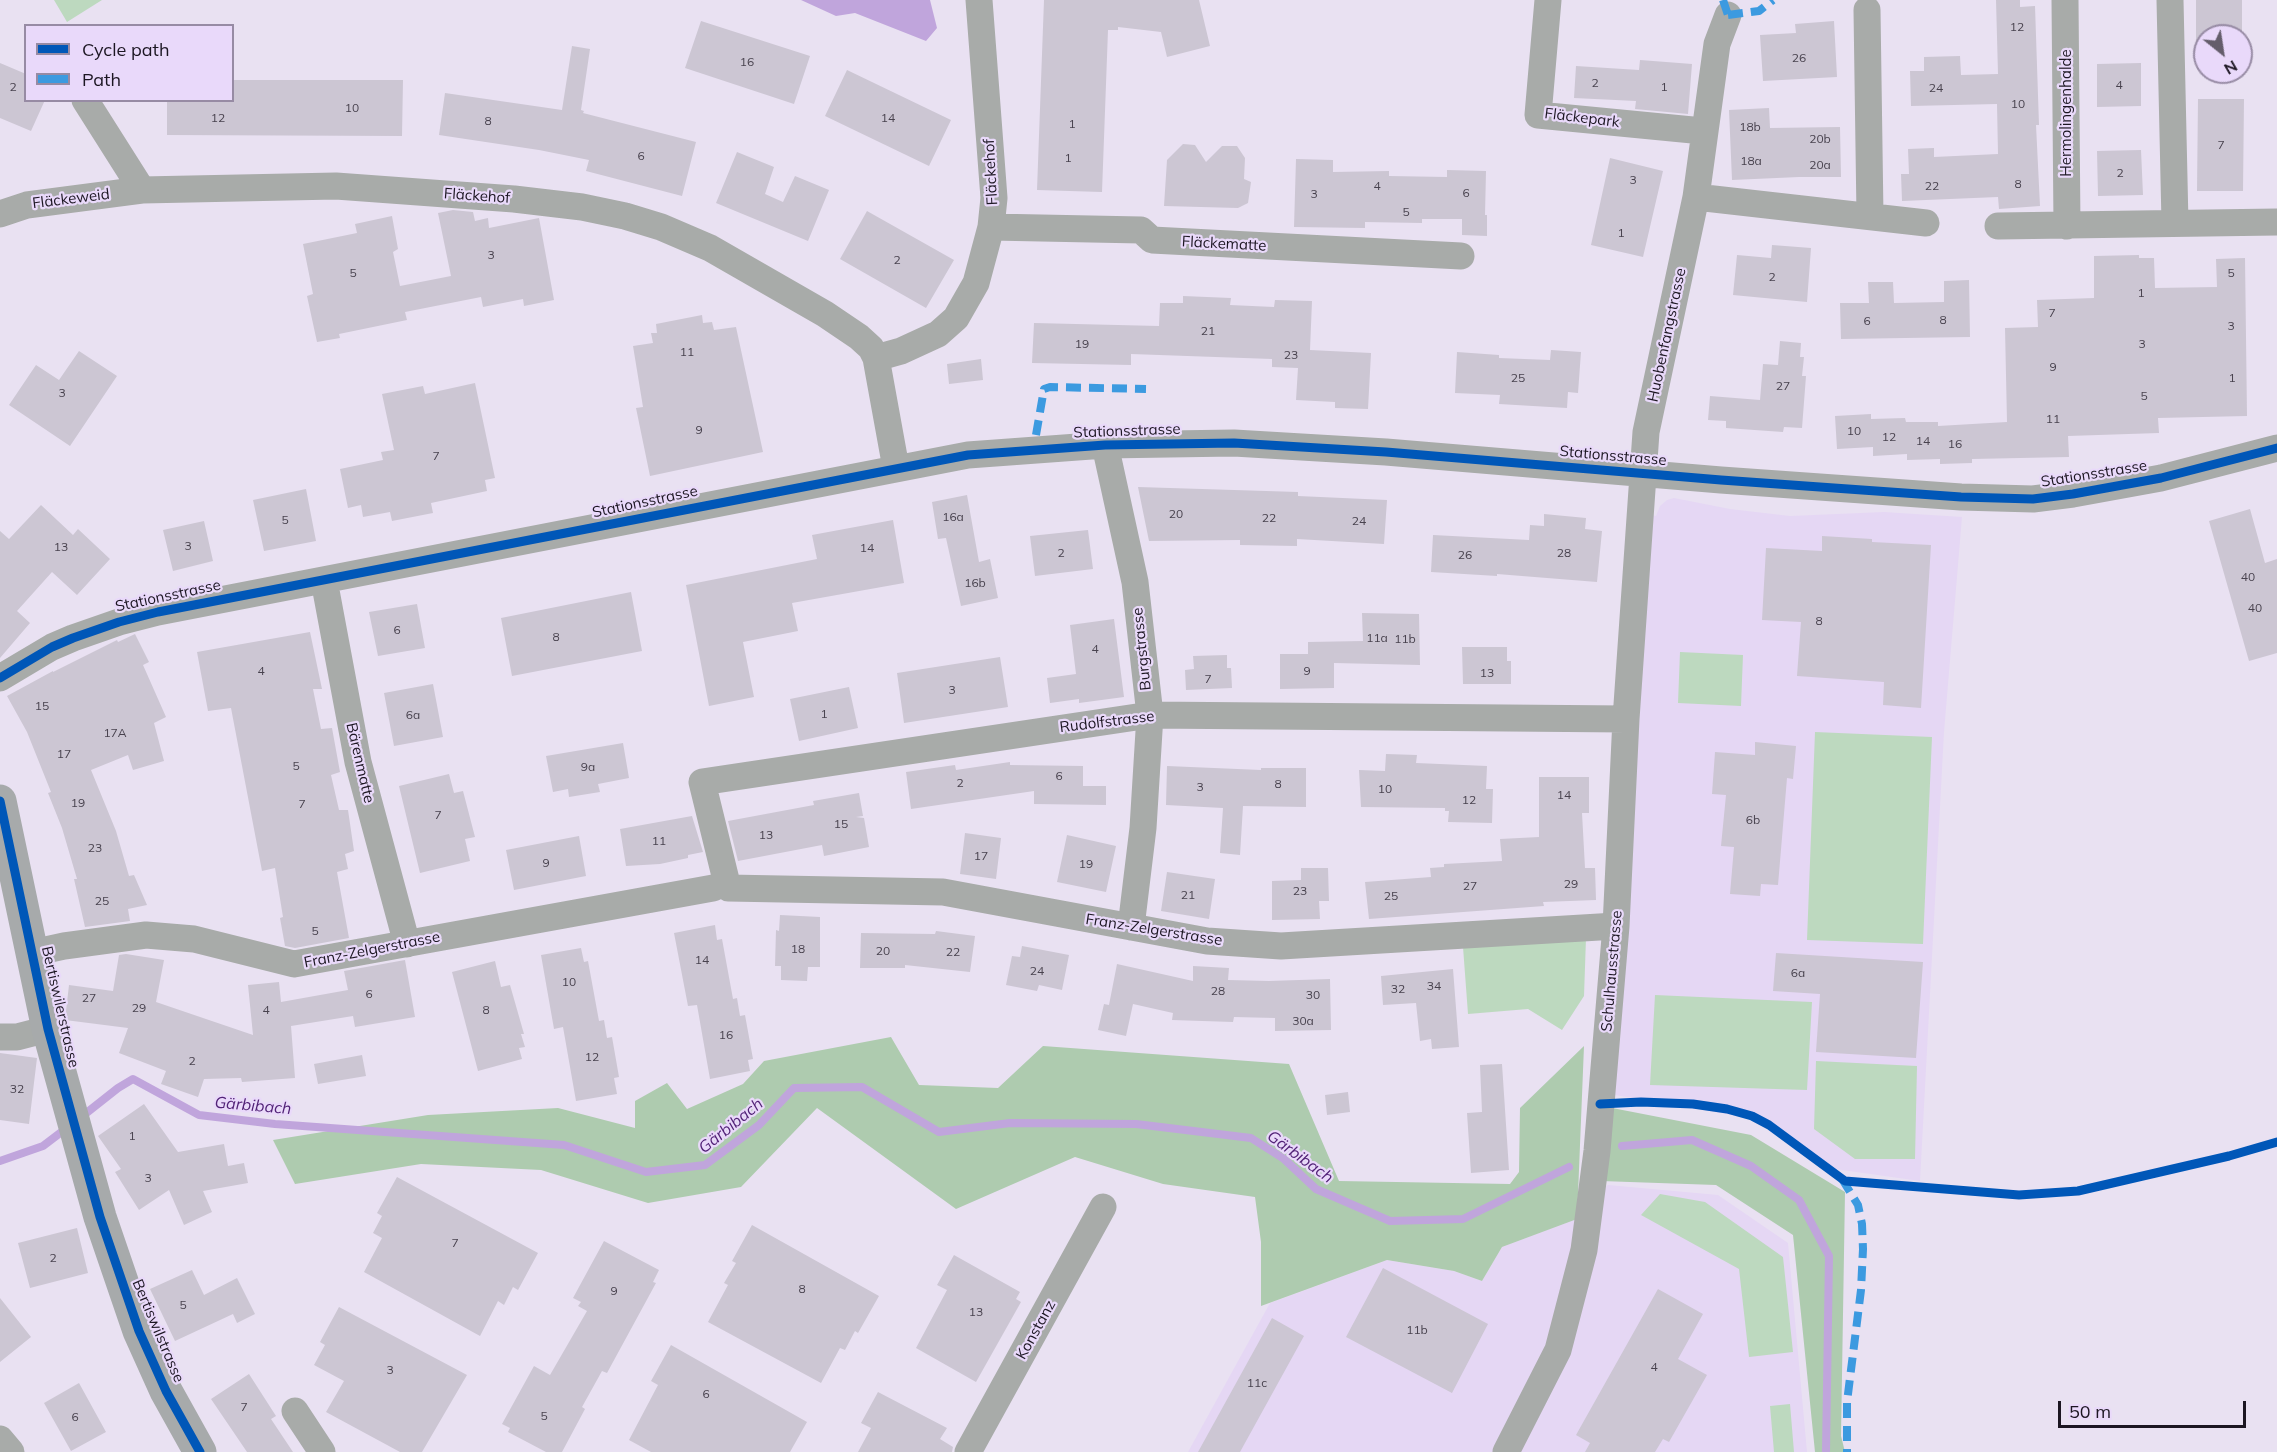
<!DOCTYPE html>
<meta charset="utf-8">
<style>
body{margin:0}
#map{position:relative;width:2277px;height:1452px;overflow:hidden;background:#e9e1f2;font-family:Mulish,sans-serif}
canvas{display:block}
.legend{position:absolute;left:24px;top:24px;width:210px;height:78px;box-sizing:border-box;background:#e9d9fa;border:2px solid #978ba4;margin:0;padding:8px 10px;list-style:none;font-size:18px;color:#1c1622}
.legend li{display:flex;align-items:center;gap:12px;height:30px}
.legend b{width:30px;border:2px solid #978ba4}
.north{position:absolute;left:2193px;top:24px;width:60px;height:60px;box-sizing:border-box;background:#e9d9fa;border:2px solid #978ba4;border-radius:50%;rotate:150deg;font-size:16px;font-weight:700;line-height:24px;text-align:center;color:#1c1622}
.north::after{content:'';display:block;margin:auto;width:21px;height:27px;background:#645d6b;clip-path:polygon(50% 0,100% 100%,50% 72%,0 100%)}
.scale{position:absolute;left:2058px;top:1401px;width:188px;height:27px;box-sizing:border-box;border:3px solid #1c1622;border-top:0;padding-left:8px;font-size:18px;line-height:21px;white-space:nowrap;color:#1c1622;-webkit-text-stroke:4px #e9d9fa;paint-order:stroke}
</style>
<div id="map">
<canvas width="2277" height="1452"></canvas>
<ul class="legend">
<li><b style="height:8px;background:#0057b8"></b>Cycle path</li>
<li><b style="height:8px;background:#3c9ae0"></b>Path</li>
</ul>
<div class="north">N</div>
<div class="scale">50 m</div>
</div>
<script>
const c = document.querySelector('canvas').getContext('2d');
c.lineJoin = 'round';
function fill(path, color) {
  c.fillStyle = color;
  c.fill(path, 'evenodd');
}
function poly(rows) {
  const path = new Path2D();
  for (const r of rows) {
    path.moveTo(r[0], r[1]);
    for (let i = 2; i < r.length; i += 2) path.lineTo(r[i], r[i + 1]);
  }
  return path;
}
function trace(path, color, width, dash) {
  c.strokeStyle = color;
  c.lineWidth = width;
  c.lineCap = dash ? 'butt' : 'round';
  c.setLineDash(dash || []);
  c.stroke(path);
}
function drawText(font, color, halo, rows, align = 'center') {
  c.font = font + ' Mulish,sans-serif';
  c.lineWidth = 4.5;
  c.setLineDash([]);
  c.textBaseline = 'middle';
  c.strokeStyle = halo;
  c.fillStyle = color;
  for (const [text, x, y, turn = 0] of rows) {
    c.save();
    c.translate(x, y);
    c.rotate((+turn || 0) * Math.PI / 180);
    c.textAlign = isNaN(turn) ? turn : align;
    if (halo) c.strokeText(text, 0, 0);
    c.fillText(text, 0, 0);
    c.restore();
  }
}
const built = poly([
 [1674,498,1730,509,1790,516,1884,512,1962,517,1944,732,1920,1181,1835,1169,1750,1118,1615,1095,1650,515,1656,516,1660,506,1667,500],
 [1608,1185,1718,1195,1788,1243,1807,1452,1188,1452,1270,1303,1387,1260,1454,1271,1482,1281,1502,1247,1576,1219,1578,1200]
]);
const green = poly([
 [54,0,102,0,67,22],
 [1680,652,1743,655,1741,706,1678,703],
 [1815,732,1932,737,1923,944,1807,940],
 [1586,938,1584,996,1562,1030,1528,1009,1468,1014,1463,947],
 [1655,995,1812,1002,1807,1090,1650,1085],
 [1816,1061,1917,1066,1915,1159,1855,1159,1814,1129],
 [1660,1194,1705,1202,1783,1257,1793,1352,1749,1357,1739,1269,1641,1215],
 [1790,1404,1794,1452,1774,1452,1770,1406]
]);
const forest = poly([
 [891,1037,919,1085,998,1088,1043,1046,1289,1064,1339,1181,1510,1184,1519,1172,1520,1108,1584,1046,1577,1219,1502,1247,1482,1281,1454,1271,1387,1260,1261,1306,1261,1242,1255,1197,1163,1184,1075,1157,956,1209,817,1108,741,1187,648,1203,541,1170,421,1164,295,1184,273,1140,428,1115,558,1108,635,1128,635,1101,667,1083,687,1109,743,1084,764,1061],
 [1602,1106,1751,1135,1845,1192,1841,1436,1845,1452,1815,1452,1793,1235,1716,1185,1601,1181]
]);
const water = poly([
 [801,0,930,0,937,28,926,41,855,13,836,16]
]);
const stream = poly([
 [80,1118,118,1088,133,1079,199,1115,275,1124,564,1145,646,1172,705,1165,759,1125,794,1088,862,1087,939,1132,1010,1123,1136,1124,1251,1138,1284,1159,1316,1189,1390,1221,1463,1219,1569,1167],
 [1622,1146,1692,1140,1751,1166,1799,1200,1829,1256,1826,1452],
 [0,1161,43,1146,68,1127]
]);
const building = poly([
 [1044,0,1199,0,1210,46,1167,57,1161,32,1118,27,1118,30,1108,30,1102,192,1037,190],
 [1996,0,2020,0,2020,7,2035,6,2039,125,2036,125,2040,206,1999,209,1998,197,1902,201,1901,174,1909,174,1908,149,1934,148,1934,157,1998,154,1997,104,1911,106,1910,71,1924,71,1924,57,1960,56,1961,75,1998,74],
 [2196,0,2242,0,2242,51,2241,36,2205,36,2205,50,2196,50],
 [701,21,810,56,794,104,685,68],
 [1834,21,1837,77,1763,81,1760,35,1796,33,1795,24],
 [572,46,590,49,581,110,584,111,583,113,696,142,682,196,586,171,589,160,539,150,439,135,445,93,562,110],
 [1640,60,1692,64,1688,114,1635,109,1636,101,1574,98,1576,66,1639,70],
 [0,63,26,74,26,100,45,100,31,131,0,118],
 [2141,63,2141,106,2097,107,2097,64],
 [847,70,951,120,929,166,825,116],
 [232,80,403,80,402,136,167,135,167,100,232,100],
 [2198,99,2244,99,2243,191,2197,191],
 [1769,108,1770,128,1840,127,1841,177,1799,177,1732,180,1729,110],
 [1183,144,1195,145,1206,162,1222,146,1237,146,1245,158,1244,179,1251,182,1248,203,1238,208,1164,206,1167,160],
 [2141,150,2143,195,2098,196,2097,151],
 [737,152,774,167,765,194,783,202,795,176,829,190,808,241,716,203],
 [1610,158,1663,171,1643,257,1591,245],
 [1296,159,1333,160,1333,172,1389,171,1389,176,1447,177,1447,170,1486,171,1485,215,1487,215,1487,236,1462,235,1462,219,1422,219,1422,223,1365,222,1365,228,1294,227],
 [453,210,473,212,475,221,488,218,489,228,539,218,554,300,524,306,523,299,483,307,481,297,405,312,407,320,339,334,340,338,317,342,307,296,313,294,303,244,357,233,355,224,392,216,398,249,393,252,400,286,451,276,438,213],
 [867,211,954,260,926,308,840,259],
 [1772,245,1811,248,1807,302,1733,295,1737,255,1771,258],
 [2139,255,2139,258,2154,258,2155,288,2217,287,2216,259,2245,258,2247,416,2158,418,2159,433,2068,436,2069,457,1972,459,1972,463,1940,464,1940,459,1907,460,1907,454,1873,456,1873,447,1837,449,1835,416,1871,414,1871,419,1905,418,1906,422,1938,422,1938,426,2007,422,2005,328,2038,327,2037,300,2094,298,2094,256],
 [1969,280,1970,337,1841,339,1840,303,1869,303,1868,282,1893,282,1894,303,1944,302,1944,281],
 [1183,296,1231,298,1230,305,1274,307,1275,300,1312,301,1310,350,1371,353,1368,409,1335,408,1335,402,1296,400,1298,368,1272,367,1272,359,1131,354,1131,365,1032,363,1034,323,1159,326,1160,303,1183,303],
 [702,315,703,323,712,322,714,330,736,327,763,452,650,476,636,408,643,407,633,346,653,343,651,333,657,333,656,324],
 [1780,341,1801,343,1800,357,1804,357,1802,376,1806,376,1802,428,1784,427,1783,432,1726,428,1726,421,1708,420,1710,396,1760,400,1763,364,1778,365],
 [1551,350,1581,352,1578,393,1568,392,1567,408,1499,404,1500,395,1455,393,1457,352,1499,355,1499,358,1550,360],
 [79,351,117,376,70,446,9,405,36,365,59,380],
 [981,359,983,380,949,384,947,364],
 [475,383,495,478,485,480,487,491,431,503,433,513,392,521,390,512,363,517,361,505,348,508,340,469,383,460,381,452,394,450,382,394,423,386,425,394],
 [1138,487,1298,492,1298,496,1387,500,1384,544,1297,539,1297,546,1240,545,1240,540,1149,541],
 [306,489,316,541,264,551,253,500],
 [967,495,979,562,990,559,998,598,961,606,946,538,938,539,932,502],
 [41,505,73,535,78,529,110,559,77,595,52,572,17,611,30,623,0,658,0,531,9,539],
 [2250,509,2265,563,2277,559,2277,653,2249,661,2209,521],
 [1544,514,1586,518,1585,529,1602,531,1597,582,1497,574,1497,576,1431,572,1433,535,1529,540,1530,525,1544,526],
 [893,520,904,583,792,603,798,631,743,642,754,697,709,706,686,585,817,559,812,535],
 [204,521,213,561,173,571,163,530],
 [1088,530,1093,569,1035,576,1030,536],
 [1822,536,1872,539,1872,542,1931,545,1921,708,1883,705,1884,682,1797,676,1801,622,1762,620,1766,548,1822,551],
 [631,592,642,651,512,676,501,618],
 [417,604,425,648,378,656,369,612],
 [1362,613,1419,614,1420,665,1334,663,1334,688,1280,689,1280,654,1308,654,1308,642,1363,641],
 [1114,619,1124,697,1079,703,1079,699,1050,703,1047,678,1076,674,1070,625],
 [310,632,322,689,313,689,321,729,332,728,340,772,331,775,339,810,348,810,354,851,345,854,348,869,337,872,349,938,295,948,285,946,280,918,283,917,275,868,262,871,231,708,208,711,197,652],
 [135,634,149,662,143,665,166,717,154,723,164,761,133,770,128,755,91,770,116,831,129,876,134,875,147,905,128,909,130,921,85,927,74,879,77,879,62,828,48,793,51,792,27,732,7,696,53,671,53,672,117,640,118,642],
 [1462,647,1507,647,1507,661,1511,661,1511,684,1463,684],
 [1227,655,1227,668,1231,668,1232,688,1186,690,1185,670,1194,669,1193,656],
 [1000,657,1008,707,904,723,897,673],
 [433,684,443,737,394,746,384,693],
 [849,687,858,728,799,741,790,699],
 [1755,742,1796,746,1793,779,1787,778,1778,885,1761,884,1760,896,1730,894,1734,847,1721,846,1726,795,1712,794,1715,752,1755,755],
 [623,743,629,778,598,784,600,792,569,797,568,789,553,792,546,756],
 [1386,754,1417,755,1416,763,1487,766,1486,789,1493,789,1492,823,1448,822,1449,811,1445,811,1445,808,1361,807,1359,770,1385,771],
 [1010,762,1010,765,1083,766,1083,786,1106,786,1106,805,1034,804,1034,791,911,809,906,772,955,765,956,770],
 [1167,766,1261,770,1261,768,1306,768,1306,807,1243,806,1240,855,1220,853,1223,808,1166,805],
 [449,774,454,793,463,791,475,837,465,839,470,861,420,873,399,786],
 [1539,777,1589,777,1589,813,1582,813,1585,868,1595,868,1596,900,1543,902,1544,906,1369,919,1365,882,1431,877,1430,868,1444,867,1444,864,1502,861,1500,839,1539,837],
 [859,793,863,816,856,817,864,818,869,847,824,856,822,845,738,861,728,821,814,805,813,801],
 [692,816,703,852,688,855,688,858,660,864,626,866,620,829],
 [965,833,1001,838,996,879,960,874],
 [1067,835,1116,846,1106,892,1057,882],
 [579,836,586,876,514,890,506,850],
 [1301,868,1328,868,1329,901,1319,901,1320,919,1272,920,1272,881,1301,880],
 [1167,872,1215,879,1209,919,1161,911],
 [780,915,820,917,820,967,808,967,807,981,781,980,781,966,775,966,776,930,779,931],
 [715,925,717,940,722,939,733,999,737,998,740,1016,745,1015,753,1059,748,1060,750,1071,710,1079,697,1005,688,1006,674,933],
 [936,931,975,936,970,972,905,965,905,968,860,968,861,933,935,934],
 [1022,946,1069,955,1062,990,1039,985,1037,991,1006,985,1012,956,1020,957],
 [581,948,584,962,588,961,599,1021,604,1020,607,1038,612,1037,619,1077,614,1078,617,1094,576,1101,563,1027,554,1029,541,955],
 [1776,953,1923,962,1916,1058,1816,1052,1820,994,1773,991],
 [126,954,164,960,156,1002,253,1035,248,985,279,982,281,1002,348,990,344,971,405,960,415,1017,355,1027,353,1016,291,1026,295,1078,242,1082,241,1078,204,1079,198,1097,161,1084,166,1071,119,1053,128,1028,65,1020,69,985,113,991,119,955],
 [495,961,501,987,510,985,524,1034,521,1034,525,1047,519,1048,522,1059,478,1071,452,972],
 [1117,964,1193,981,1193,966,1229,968,1228,980,1269,981,1330,979,1331,1030,1275,1031,1275,1018,1234,1017,1233,1022,1172,1020,1173,1013,1133,1004,1126,1036,1098,1030,1104,1004,1109,1005],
 [1453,969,1459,1047,1432,1049,1431,1039,1420,1041,1416,1003,1383,1005,1381,976],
 [0,1053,37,1058,29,1124,0,1120],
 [362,1055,366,1076,318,1084,314,1064],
 [1502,1064,1509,1170,1471,1173,1467,1113,1482,1112,1480,1065],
 [1348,1092,1350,1112,1327,1115,1325,1095],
 [144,1104,178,1152,224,1144,228,1166,244,1163,248,1183,203,1191,212,1212,184,1225,169,1190,139,1210,115,1172,121,1169,98,1136],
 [397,1177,538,1253,518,1290,513,1287,504,1305,498,1301,480,1336,364,1272,382,1238,373,1233,382,1216,377,1213],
 [752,1225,879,1296,858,1333,855,1331,845,1350,840,1348,821,1383,708,1322,728,1285,724,1283,736,1263,732,1261],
 [77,1228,88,1273,30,1288,18,1243],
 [604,1241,659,1270,653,1282,656,1283,607,1373,602,1371,582,1407,585,1409,562,1452,546,1452,508,1432,510,1428,502,1424,534,1366,550,1375,587,1311,578,1306,581,1302,573,1298],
 [954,1255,1020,1292,1016,1299,1021,1302,976,1382,916,1348,947,1290,937,1285],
 [1383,1268,1488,1324,1452,1393,1346,1337],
 [192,1270,204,1295,237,1278,255,1314,237,1323,233,1314,175,1341,150,1289],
 [1658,1289,1703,1314,1678,1359,1707,1375,1669,1442,1663,1439,1655,1452,1585,1452,1590,1443,1576,1435],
 [0,1298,31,1337,0,1362],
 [339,1307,467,1375,422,1452,400,1452,326,1412,344,1381,314,1365,325,1345,320,1342],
 [1272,1318,1304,1336,1240,1452,1198,1452],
 [671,1345,807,1422,790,1452,651,1452,629,1440,658,1385,651,1381],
 [249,1374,276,1416,271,1419,293,1452,247,1452,211,1399],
 [79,1383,106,1432,71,1451,44,1403],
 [878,1392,947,1428,940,1439,953,1447,952,1452,858,1452,871,1428,861,1423]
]);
const minor = poly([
 [1548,0,1538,115,1703,131],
 [2065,0,2067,226],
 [2170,0,2175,223],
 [1867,10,1870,216],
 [85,100,142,190],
 [1696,197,1926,223],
 [0,214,27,205,142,190,336,186,514,199,582,207,625,216,661,227,710,248,825,314,859,337,871,348,876,358,896,468],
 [1998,226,2277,222],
 [991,227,1141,230,1152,240,1461,256],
 [876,358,901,351,938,334,956,318,976,283,991,227,994,198,979,0],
 [1105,445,1135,582,1150,715,1143,828,1131,927],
 [324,580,358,762,407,944],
 [0,678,52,647,73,638,119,622,158,612,968,455,1105,445,1234,443,1386,452,1721,480,1961,497,2033,499,2073,494,2161,478,2277,448],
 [1616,926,1281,946,1207,941,943,892,728,888,702,782,1150,715,1626,719],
 [32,953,64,946,146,935,194,939,294,964,713,888],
 [0,1037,17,1037,48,1029],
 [295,1411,322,1452],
 [0,1439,11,1452],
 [968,1452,1103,1207],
 [1506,1452,1558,1350,1584,1250,1597,1151,1616,926,1626,719,1646,432,1696,197,1717,44,1728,15]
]);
const secondary = poly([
 [0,801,48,1029,100,1217,139,1331,166,1391,200,1452]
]);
const quiet = poly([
 [1723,0,1728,15],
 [1728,15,1759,11,1773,0],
 [1036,435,1044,389,1050,387,1146,389],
 [1842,1179,1858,1205,1862,1224,1863,1249,1861,1290,1847,1402,1847,1452]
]);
const cycleway = poly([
 [0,678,52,647,73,638,119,622,158,612,968,455,1105,445,1234,443,1386,452,1721,480,1961,497,2033,499,2073,494,2161,478,2277,448],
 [0,801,48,1029,100,1217,139,1331,166,1391,200,1452],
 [1600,1104,1641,1102,1693,1104,1727,1109,1752,1116,1769,1125,1845,1181,2019,1195,2078,1191,2229,1156,2277,1142]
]);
const numberNames = [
 ["12",2017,27],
 ["26",1799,58],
 ["16",747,62],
 ["2",1595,83],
 ["4",2119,85],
 ["2",13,87],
 ["1",1664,87],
 ["24",1936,88],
 ["10",2018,104],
 ["10",352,108],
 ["12",218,118],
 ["14",888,118],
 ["8",488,121],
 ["1",1072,124],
 ["18b",1750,127],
 ["20b",1820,139],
 ["7",2221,145],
 ["6",641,156],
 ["1",1068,158],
 ["18a",1751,161],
 ["20a",1820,165],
 ["2",2120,173],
 ["3",1633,180],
 ["8",2018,184],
 ["4",1377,186],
 ["22",1932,186],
 ["6",1466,193],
 ["3",1314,194],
 ["5",1406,212],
 ["1",1621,233],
 ["3",491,255],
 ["2",897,260],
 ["5",353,273],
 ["5",2231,273],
 ["2",1772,277],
 ["1",2141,293],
 ["7",2052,313],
 ["8",1943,320],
 ["6",1867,321],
 ["3",2231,326],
 ["21",1208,331],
 ["19",1082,344],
 ["3",2142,344],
 ["11",687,352],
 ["23",1291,355],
 ["9",2053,367],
 ["25",1518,378],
 ["1",2232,378],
 ["27",1783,386],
 ["3",62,393],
 ["5",2144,396],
 ["11",2053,419],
 ["9",699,430],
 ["10",1854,431],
 ["12",1889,437],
 ["14",1923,441],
 ["16",1955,444],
 ["7",436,456],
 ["20",1176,514],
 ["16a",953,517],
 ["22",1269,518],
 ["5",285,520],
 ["24",1359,521],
 ["3",188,546],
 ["13",61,547],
 ["14",867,548],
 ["2",1061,553],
 ["28",1564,553],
 ["26",1465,555],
 ["40",2248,577],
 ["16b",975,583],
 ["40",2255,608],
 ["8",1819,621],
 ["6",397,630],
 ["8",556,637],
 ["11a",1377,638],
 ["11b",1405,639],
 ["4",1095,649],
 ["4",261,671],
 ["9",1307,671],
 ["13",1487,673],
 ["7",1208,679],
 ["3",952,690],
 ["15",42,706],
 ["1",824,714],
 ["6a",413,715],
 ["17A",115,733],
 ["17",64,754],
 ["5",296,766],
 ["9a",588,767],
 ["6",1059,776],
 ["2",960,783],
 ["8",1278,784],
 ["3",1200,787],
 ["10",1385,789],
 ["14",1564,795],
 ["12",1469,800],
 ["19",78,803],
 ["7",302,804],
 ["7",438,815],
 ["6b",1753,820],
 ["15",841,824],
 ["13",766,835],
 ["11",659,841],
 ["23",95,848],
 ["17",981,856],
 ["9",546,863],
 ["19",1086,864],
 ["29",1571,884],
 ["27",1470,886],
 ["23",1300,891],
 ["21",1188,895],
 ["25",1391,896],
 ["25",102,901],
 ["5",315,931],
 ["18",798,949],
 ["20",883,951],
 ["22",953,952],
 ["14",702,960],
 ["24",1037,971],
 ["6a",1798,973],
 ["10",569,982],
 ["34",1434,986],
 ["32",1398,989],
 ["28",1218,991],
 ["6",369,994],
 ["30",1313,995],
 ["27",89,998],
 ["29",139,1008],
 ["4",266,1010],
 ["8",486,1010],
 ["30a",1303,1021],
 ["16",726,1035],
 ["12",592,1057],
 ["2",192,1061],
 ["32",17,1089],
 ["1",132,1136],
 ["3",148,1178],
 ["7",455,1243],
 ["2",53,1258],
 ["8",802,1289],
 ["9",614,1291],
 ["5",183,1305],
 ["13",976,1312],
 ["11b",1417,1330],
 ["4",1654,1367],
 ["3",390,1370],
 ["11c",1257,1383],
 ["6",706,1394],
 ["7",244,1407],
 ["5",544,1416],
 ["6",75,1417]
];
const streetNames = [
 ["Hermolingenhalde",2066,113,-90],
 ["Fläckepark",1582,118,7],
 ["Fläckehof",991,172,-93],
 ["Fläckehof",477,196,4],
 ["Fläckeweid",71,199,-7],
 ["Fläckematte",1224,244,3],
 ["Huobenfangstrasse",1667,335,-78],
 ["Stationsstrasse",1127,431,-2],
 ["Stationsstrasse",1613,456,5],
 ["Stationsstrasse",2094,474,-9],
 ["Stationsstrasse",645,502,-12],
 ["Stationsstrasse",168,596,-12],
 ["Burgstrasse",1142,649,-96],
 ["Rudolfstrasse",1107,722,-7],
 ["Bärenmatte",360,763,77],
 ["Franz-Zelgerstrasse",1154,930,9],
 ["Franz-Zelgerstrasse",372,950,-11],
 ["Schulhausstrasse",1612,971,-85],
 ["Bertiswilerstrasse",60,1007,77],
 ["Konstanz",1036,1330,-61],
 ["Bertiswilstrasse",158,1331,67]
];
const waterNames = [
 ["Gärbibach",253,1106,5],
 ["Gärbibach",731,1126,-39],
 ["Gärbibach",1300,1157,36]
];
fill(built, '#e5d7f4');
fill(green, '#bdd9bf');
fill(forest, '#aecbaf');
fill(water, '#c0a5dc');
trace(stream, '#c0a5dc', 8);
fill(building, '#ccc6d3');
trace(minor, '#a8aba9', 27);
trace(secondary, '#a7aaab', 33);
trace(quiet, '#3c9ae0', 8, [15, 8]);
trace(cycleway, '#0057b8', 9);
drawText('12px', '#48424e', null, numberNames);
drawText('15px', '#1c1622', '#e9d9fa', streetNames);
drawText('italic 16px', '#522277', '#e9d9fa', waterNames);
</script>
